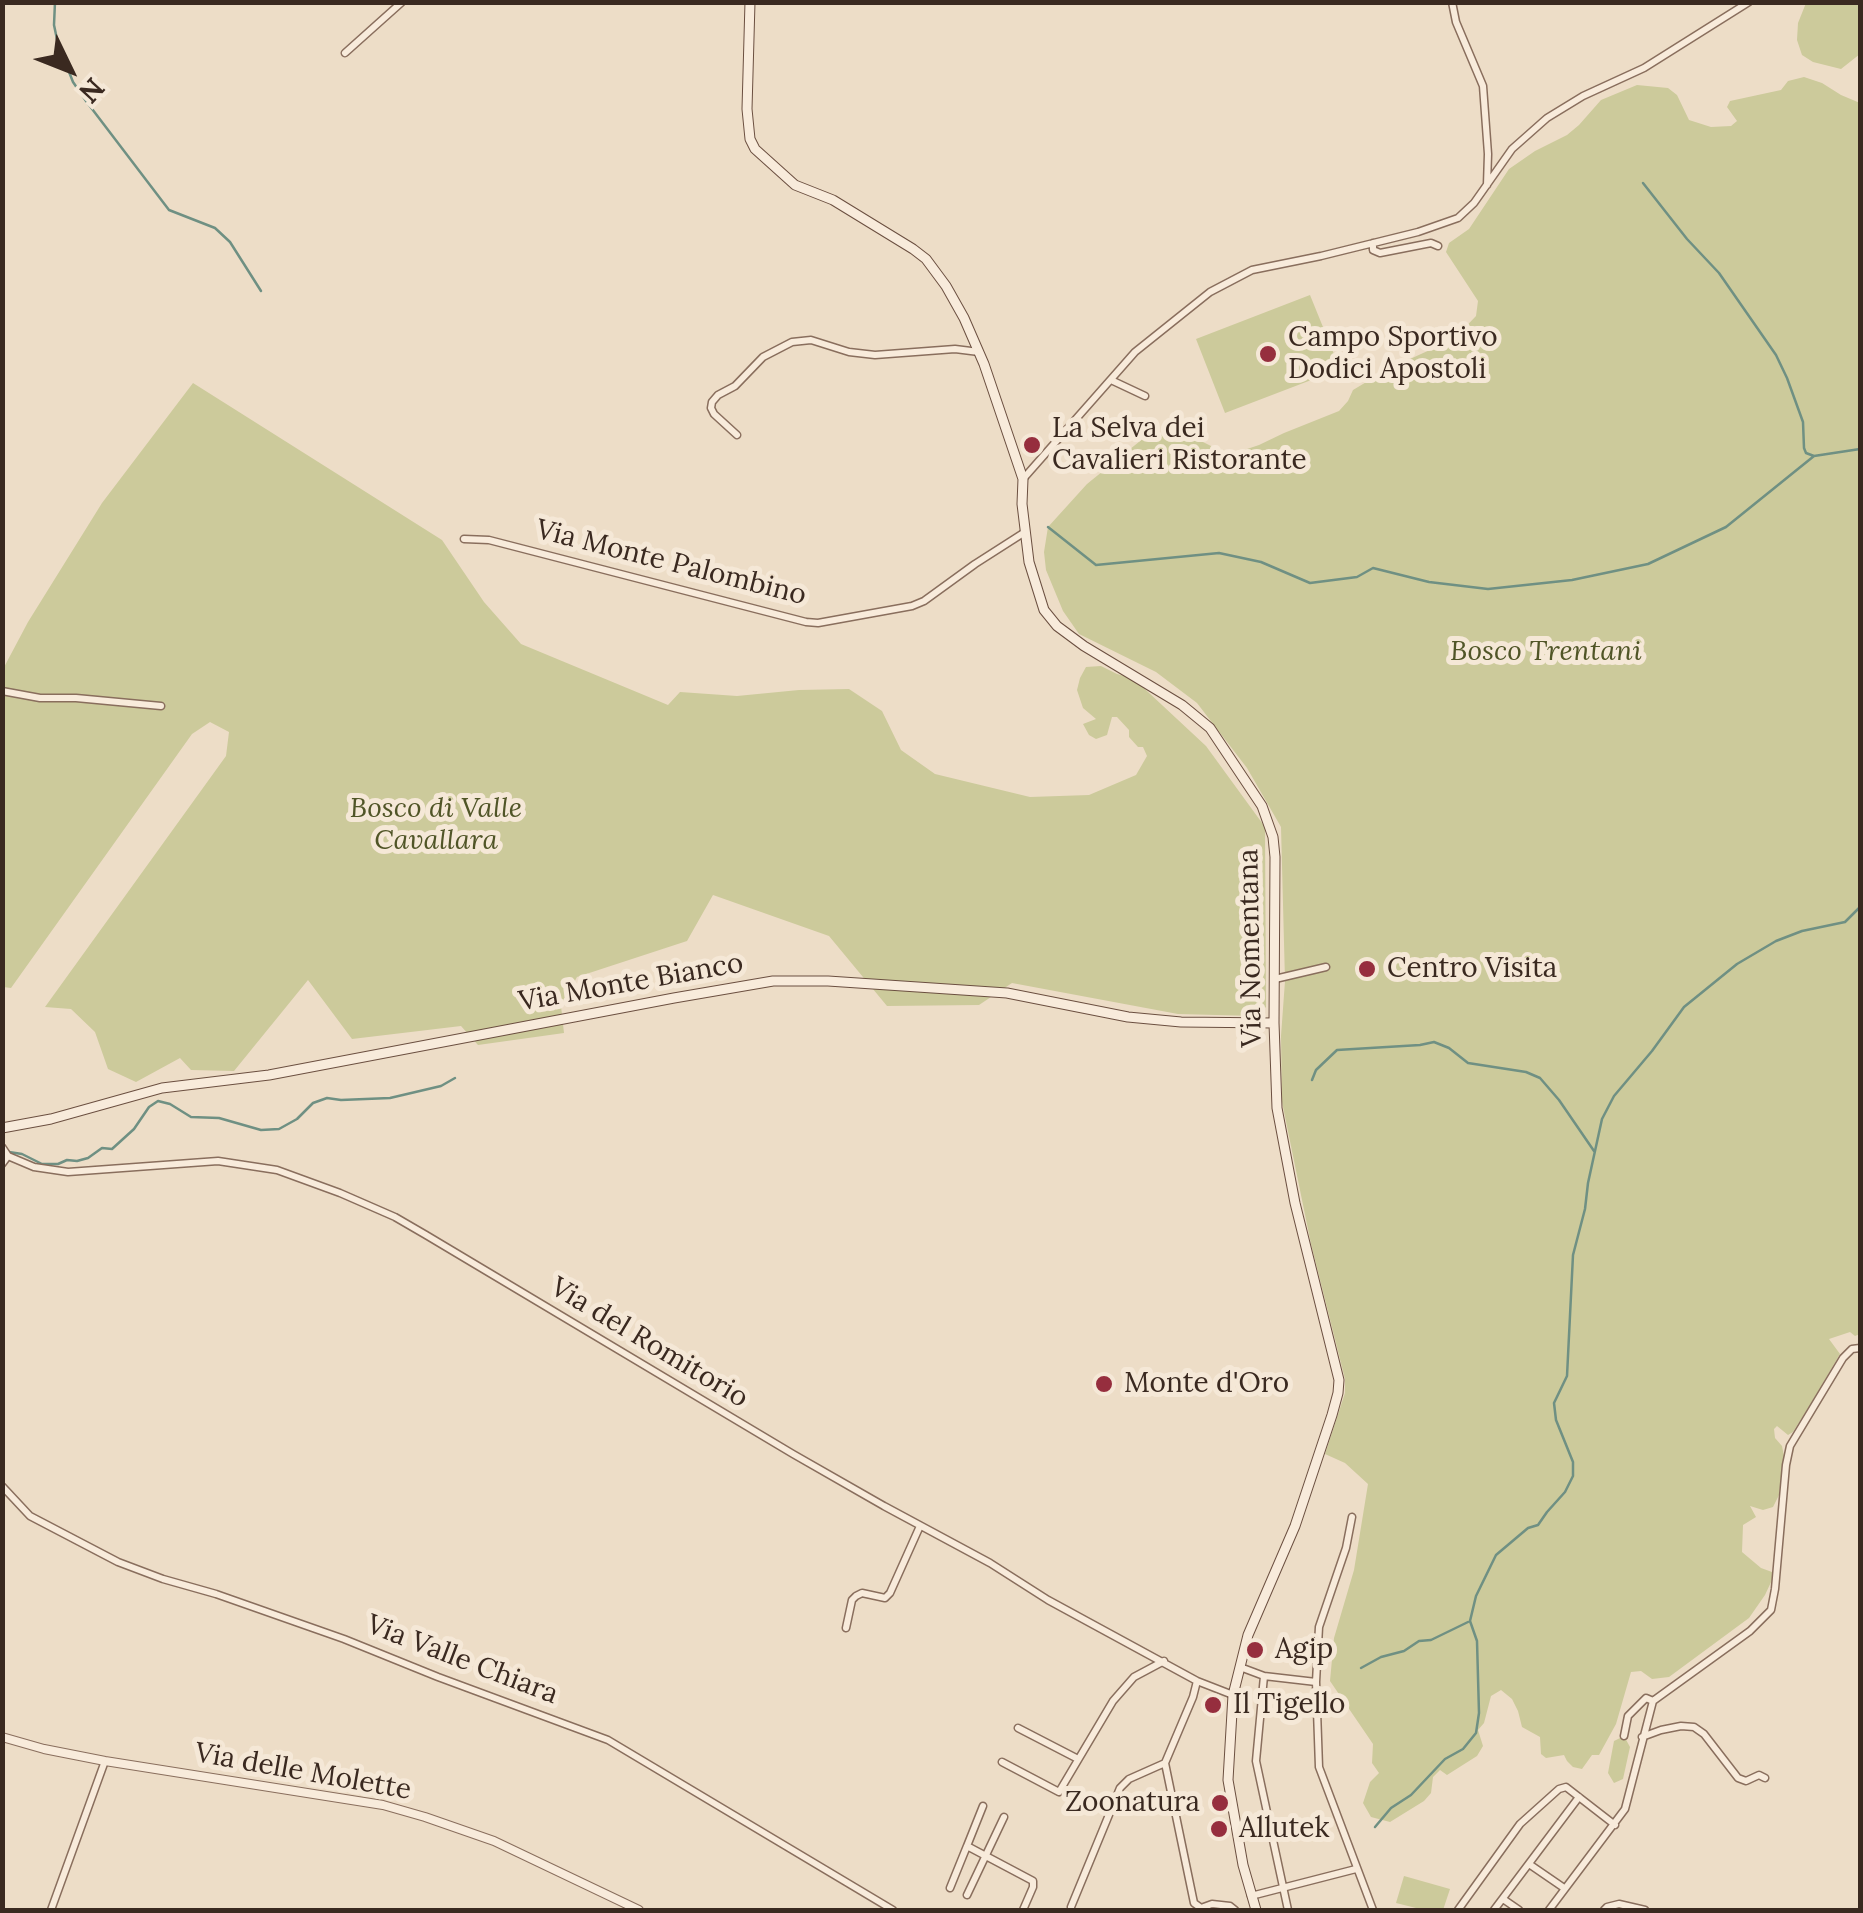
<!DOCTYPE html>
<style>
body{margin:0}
#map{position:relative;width:1863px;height:1913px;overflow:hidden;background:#edddc7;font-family:Lora,serif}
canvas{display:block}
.frame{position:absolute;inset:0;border:5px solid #3a2920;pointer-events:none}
.north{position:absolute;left:20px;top:20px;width:100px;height:100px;-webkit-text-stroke:8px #f5e8d7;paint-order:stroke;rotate:133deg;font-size:28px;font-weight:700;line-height:40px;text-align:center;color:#3a2920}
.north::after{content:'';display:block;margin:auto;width:35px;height:45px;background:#3a2920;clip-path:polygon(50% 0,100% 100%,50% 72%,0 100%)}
</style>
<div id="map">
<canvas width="1863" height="1913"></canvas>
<div class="frame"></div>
<div class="north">N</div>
</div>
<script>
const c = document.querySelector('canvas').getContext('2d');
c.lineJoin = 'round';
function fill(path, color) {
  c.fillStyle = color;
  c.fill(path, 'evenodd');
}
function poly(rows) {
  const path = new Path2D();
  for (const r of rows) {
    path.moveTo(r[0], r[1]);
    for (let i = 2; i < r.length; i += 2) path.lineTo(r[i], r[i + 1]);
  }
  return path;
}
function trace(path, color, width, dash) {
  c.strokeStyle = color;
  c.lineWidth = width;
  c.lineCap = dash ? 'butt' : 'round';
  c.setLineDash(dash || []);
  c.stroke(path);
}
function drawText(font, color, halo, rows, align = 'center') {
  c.font = font + ' Lora,serif';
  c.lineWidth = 10;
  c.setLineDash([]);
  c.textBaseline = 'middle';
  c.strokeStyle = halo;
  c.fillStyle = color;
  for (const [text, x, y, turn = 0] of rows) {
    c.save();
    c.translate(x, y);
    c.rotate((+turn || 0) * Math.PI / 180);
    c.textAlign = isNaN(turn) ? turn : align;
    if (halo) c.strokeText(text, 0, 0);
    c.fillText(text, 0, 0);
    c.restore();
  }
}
const green = poly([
 [1806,3,1860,3,1860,54,1841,69,1813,62,1802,55,1797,40,1798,23],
 [1804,77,1822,83,1841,95,1860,103,1860,1334,1855,1336,1850,1332,1829,1339,1840,1354,1810,1405,1793,1432,1788,1435,1777,1426,1774,1429,1775,1438,1782,1446,1784,1456,1779,1495,1773,1507,1763,1510,1750,1506,1756,1517,1743,1525,1742,1552,1761,1568,1772,1572,1772,1580,1765,1595,1749,1618,1669,1677,1652,1679,1641,1671,1631,1672,1616,1724,1599,1755,1592,1755,1582,1769,1573,1767,1567,1761,1564,1755,1546,1758,1541,1754,1540,1737,1522,1727,1518,1711,1512,1699,1501,1690,1491,1696,1484,1723,1478,1730,1483,1746,1477,1756,1447,1775,1440,1770,1433,1777,1431,1793,1424,1801,1390,1822,1371,1817,1363,1803,1370,1782,1379,1773,1372,1763,1373,1744,1330,1681,1334,1638,1354,1570,1368,1484,1345,1463,1325,1454,1345,1393,1345,1379,1311,1244,1282,1102,1281,1036,1285,981,1281,827,1247,768,1197,703,1156,672,1079,634,1063,611,1046,570,1044,552,1048,527,1087,484,1145,437,1183,432,1217,449,1238,452,1259,445,1284,433,1339,411,1348,401,1353,390,1388,369,1454,339,1476,316,1478,301,1446,252,1449,243,1469,229,1509,169,1535,151,1567,135,1579,125,1601,100,1637,85,1668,88,1677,95,1689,120,1711,127,1731,126,1737,121,1727,107,1730,101,1781,90,1788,81],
 [1310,295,1340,369,1225,413,1196,339],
 [193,383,442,540,484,602,521,644,668,705,680,692,737,696,799,690,849,689,882,711,901,750,935,774,1030,797,1089,795,1136,775,1147,756,1143,747,1138,747,1129,737,1129,730,1117,717,1112,717,1107,735,1096,739,1089,735,1083,724,1096,719,1083,708,1077,690,1080,678,1086,667,1101,666,1117,674,1133,678,1206,746,1265,827,1266,1007,1255,1016,1178,1014,1012,983,979,1005,887,1006,829,936,713,895,687,941,577,977,561,1006,564,1033,478,1045,461,1026,352,1039,308,980,234,1071,191,1070,180,1058,136,1082,108,1069,95,1032,71,1009,45,1007,226,756,229,732,210,722,192,734,11,988,3,987,2,671,28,622,102,503],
 [1624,1736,1630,1747,1623,1779,1614,1783,1608,1773,1614,1741],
 [1404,1876,1450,1889,1443,1910,1424,1910,1396,1903]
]);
const stream = poly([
 [55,2,54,25,58,44,73,82,86,101,169,210,215,228,230,242,261,291],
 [1643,183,1687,239,1719,273,1776,355,1787,378,1803,422,1804,448,1806,453,1814,456,1860,449],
 [1048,527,1096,565,1219,553,1261,562,1310,583,1357,577,1373,568,1429,582,1488,589,1572,580,1648,564,1726,527,1814,456],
 [1312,1080,1316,1070,1337,1050,1420,1045,1434,1042,1449,1048,1468,1063,1526,1072,1540,1078,1559,1100,1594,1151],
 [9,1152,22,1154,42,1164,58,1164,67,1160,77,1161,88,1158,102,1148,112,1149,134,1129,149,1107,158,1101,170,1104,191,1117,219,1118,261,1130,279,1129,297,1119,313,1103,327,1098,341,1100,390,1098,441,1086,455,1078],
 [1361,1668,1381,1657,1404,1651,1419,1641,1431,1640,1468,1622],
 [1375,1827,1391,1808,1411,1795,1445,1759,1463,1749,1476,1733,1479,1713,1477,1641,1470,1621,1476,1596,1496,1555,1528,1528,1538,1525,1547,1512,1565,1492,1573,1476,1573,1462,1556,1420,1554,1403,1567,1376,1573,1255,1585,1209,1588,1183,1602,1119,1614,1096,1652,1051,1684,1007,1737,964,1776,941,1802,931,1845,922,1860,907]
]);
const minor = poly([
 [1452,2,1456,22,1483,86,1488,154,1487,185],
 [345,53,402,2],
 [1373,243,1373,250,1380,253,1431,243,1438,246],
 [1111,380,1145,396],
 [737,435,714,414,711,408,712,402,718,395,735,386,763,357,792,342,811,340,849,352,875,355,955,349,979,352],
 [1023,479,1135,352,1210,292,1252,270,1321,256,1418,232,1458,218,1474,203,1512,149,1547,118,1583,96,1644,68,1749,2],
 [464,539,489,540,806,622,818,623,912,606,924,601,975,564,1025,532],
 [2,691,40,698,76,698,161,706],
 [1275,979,1326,967],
 [2,1147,8,1156,2,1164],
 [8,1156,34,1167,68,1172,218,1161,277,1170,340,1193,395,1217,426,1235,793,1454,884,1506,990,1563,1048,1600,1197,1681,1233,1695],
 [2,1486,30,1516,118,1562,163,1579,216,1594,344,1639,438,1677,608,1740,893,1910],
 [1352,1517,1346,1548,1319,1627,1316,1682,1319,1767,1373,1910],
 [846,1628,852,1600,856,1596,862,1593,885,1598,890,1593,920,1526],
 [1240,1667,1264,1676,1316,1682],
 [1264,1676,1256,1761,1288,1910],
 [1197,1681,1193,1697,1165,1763,1194,1903,1201,1908],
 [1018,1728,1078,1759],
 [1624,1736,1628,1716,1646,1698,1653,1701],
 [1642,1737,1661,1730,1681,1726,1694,1727,1704,1734,1738,1778,1746,1781,1759,1775,1765,1778],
 [1002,1762,1059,1792,1113,1701,1134,1677,1164,1661],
 [967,1846,983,1806],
 [1529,1864,1564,1888],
 [950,1888,967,1846,1033,1881,1033,1887,1023,1910],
 [967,1895,1004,1817],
 [1251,1896,1356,1869],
 [1503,1899,1519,1910],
 [1071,1907,1120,1788,1129,1779,1165,1763],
 [1201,1908,1212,1904,1230,1906,1235,1910],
 [51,1910,105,1761],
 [1458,1910,1520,1824,1559,1789,1566,1787,1615,1825],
 [1494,1910,1579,1797],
 [1549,1910,1625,1809,1653,1701,1750,1631,1771,1610,1775,1589,1786,1465,1790,1446,1843,1358,1852,1349,1860,1348],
 [1604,1910,1607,1907,1619,1904,1645,1910]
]);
const tertiary = poly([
 [2,1737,44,1749,105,1761,383,1805,425,1817,494,1841,639,1910]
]);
const secondary = poly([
 [750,2,747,109,750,139,755,149,795,185,833,200,913,249,926,259,946,286,964,318,984,364,1023,479,1022,504,1029,562,1044,610,1057,626,1084,646,1182,705,1210,728,1262,806,1273,837,1275,857,1274,1023,1277,1108,1295,1203,1339,1380,1338,1393,1332,1415,1295,1526,1248,1635,1233,1695,1228,1780,1243,1865,1256,1910],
 [2,1128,51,1119,162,1088,269,1075,674,998,773,981,828,981,1007,993,1128,1017,1181,1022,1274,1023]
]);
const markers = [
 [1268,354,10,"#962e3e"],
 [1032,445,10,"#962e3e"],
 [1367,969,10,"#962e3e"],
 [1104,1384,10,"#962e3e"],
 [1255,1650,10,"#962e3e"],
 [1213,1705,10,"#962e3e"],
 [1220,1803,10,"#962e3e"],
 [1219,1829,10,"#962e3e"]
];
const poiNames = [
 ["Campo Sportivo",1288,338],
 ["Dodici Apostoli",1288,370],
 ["La Selva dei",1052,429],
 ["Cavalieri Ristorante",1052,461],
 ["Centro Visita",1387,969],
 ["Monte d'Oro",1124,1384],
 ["Agip",1275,1650],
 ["Il Tigello",1233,1705],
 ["Zoonatura",1200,1803,"right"],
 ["Allutek",1239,1829]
];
const streetNames = [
 ["Via Monte Palombino",671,563,14],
 ["Via Nomentana",1251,948,-91],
 ["Via Monte Bianco",631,983,-10],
 ["Via del Romitorio",649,1343,31],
 ["Via Valle Chiara",462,1660,21],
 ["Via delle Molette",303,1772,10]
];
const parkNames = [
 ["Bosco Trentani",1546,652],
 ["Bosco di Valle",436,809],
 ["Cavallara",436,841]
];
fill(green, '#ccca9b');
trace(stream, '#6f9083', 2.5);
trace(minor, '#896e5d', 9);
trace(tertiary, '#896e5d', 10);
trace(secondary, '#6b4f40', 11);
trace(minor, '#f8ebdb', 6);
trace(tertiary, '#f8ebdb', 8);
trace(secondary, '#f8ebdb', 9);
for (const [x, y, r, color] of markers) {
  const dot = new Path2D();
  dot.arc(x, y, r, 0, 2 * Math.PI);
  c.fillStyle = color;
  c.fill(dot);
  trace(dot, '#f5e8d7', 4);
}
drawText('28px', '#3a2920', '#f5e8d7', poiNames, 'left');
drawText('28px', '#3a2920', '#f5e8d7', streetNames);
drawText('italic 28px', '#505527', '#f5e8d7', parkNames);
</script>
